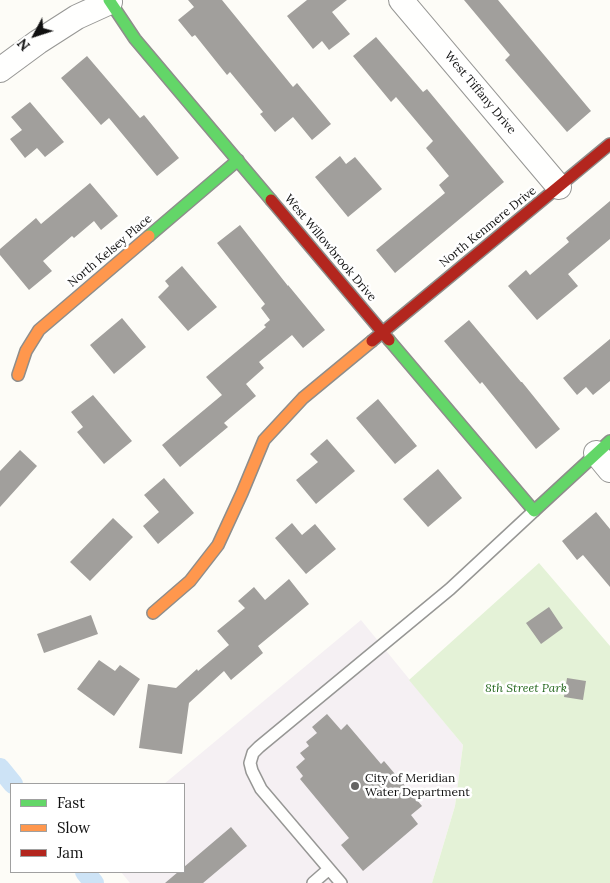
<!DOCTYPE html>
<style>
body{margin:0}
#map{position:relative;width:610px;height:883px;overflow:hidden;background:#fdfcf7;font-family:Lora,serif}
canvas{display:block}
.legend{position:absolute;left:10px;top:783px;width:175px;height:90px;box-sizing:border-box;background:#fff;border:1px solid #a0a0a0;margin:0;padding:6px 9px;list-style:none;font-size:15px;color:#111}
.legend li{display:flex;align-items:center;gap:10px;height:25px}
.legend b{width:25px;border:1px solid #a0a0a0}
.north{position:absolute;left:10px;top:10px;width:50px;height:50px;-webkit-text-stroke:4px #fff;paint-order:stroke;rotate:230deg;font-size:14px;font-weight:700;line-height:20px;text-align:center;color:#111}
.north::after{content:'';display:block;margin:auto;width:18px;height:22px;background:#111;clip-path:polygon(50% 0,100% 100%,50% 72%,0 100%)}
</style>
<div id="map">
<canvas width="610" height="883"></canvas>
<ul class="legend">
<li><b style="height:6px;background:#63d668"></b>Fast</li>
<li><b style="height:6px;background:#ff974d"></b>Slow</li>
<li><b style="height:6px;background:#b3261e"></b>Jam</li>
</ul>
<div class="north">N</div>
</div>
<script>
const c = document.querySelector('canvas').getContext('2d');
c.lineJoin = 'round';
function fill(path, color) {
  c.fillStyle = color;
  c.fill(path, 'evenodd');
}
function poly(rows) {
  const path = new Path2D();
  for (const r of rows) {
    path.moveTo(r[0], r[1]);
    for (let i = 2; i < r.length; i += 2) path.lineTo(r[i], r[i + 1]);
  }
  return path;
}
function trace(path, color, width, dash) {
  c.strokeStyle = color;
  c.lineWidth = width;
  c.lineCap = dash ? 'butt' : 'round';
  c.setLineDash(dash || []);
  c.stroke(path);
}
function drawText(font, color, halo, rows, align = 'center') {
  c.font = font + ' Lora,serif';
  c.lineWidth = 5;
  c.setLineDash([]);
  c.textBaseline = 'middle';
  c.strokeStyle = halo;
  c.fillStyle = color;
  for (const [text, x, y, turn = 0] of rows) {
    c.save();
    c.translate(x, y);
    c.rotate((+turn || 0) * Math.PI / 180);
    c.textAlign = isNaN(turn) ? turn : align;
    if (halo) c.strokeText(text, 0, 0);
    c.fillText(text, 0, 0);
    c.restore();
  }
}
const industrial = poly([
 [361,620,463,745,455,806,432,883,130,883,121,872,184,872,184,784,164,784]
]);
const green = poly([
 [539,563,610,646,610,883,432,883,455,806,463,745,409,680]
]);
const canal = poly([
 [0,768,13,784],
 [85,872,94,883]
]);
const building = poly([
 [188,0,222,0,293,87,297,83,331,124,312,140,293,117,275,132,260,114,263,112,230,72,227,75,195,35,192,37,178,20,194,7],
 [307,0,347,0,332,12,350,34,329,50,322,41,313,49,287,16],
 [464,0,498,0,591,111,567,132,505,60,510,55],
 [376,37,423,92,427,89,504,182,395,273,376,250,445,193,439,185,449,176,426,148,433,141,396,97,391,102,353,56],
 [87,56,140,118,144,115,179,158,157,176,109,118,101,125,61,78],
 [30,102,64,142,45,157,37,148,25,158,10,139,22,130,11,117],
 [340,156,346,164,355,157,382,189,348,217,315,177],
 [90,183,118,216,101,230,94,221,74,238,72,236,43,261,52,271,29,290,0,255,0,249,36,218,41,224],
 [610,201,610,239,568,274,578,286,537,320,508,286,526,270,530,275,569,242,566,238],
 [240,225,288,286,288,285,325,330,303,348,292,335,259,362,264,368,246,384,256,396,224,423,228,427,180,467,162,445,222,395,206,377,266,327,264,325,270,320,261,308,265,304,217,243],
 [182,266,217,307,188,331,158,297,169,286,165,281],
 [122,318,146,347,114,374,90,345],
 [469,320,521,382,522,382,560,429,536,449,482,382,480,384,444,341],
 [610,339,610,381,593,395,586,387,577,395,563,378],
 [93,395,132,441,104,464,77,432,83,427,71,412],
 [378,399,417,446,395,464,356,418],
 [327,439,355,471,316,504,296,480,318,462,310,454],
 [20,450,37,466,0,507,0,471],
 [438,469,462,498,428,527,403,499],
 [164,478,194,513,158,544,143,526,159,512,144,495],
 [596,512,610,529,610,587,583,555,577,560,562,541],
 [113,518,133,537,90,581,70,562],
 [292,523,302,535,315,524,336,549,306,574,275,538],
 [289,579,309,604,258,646,263,653,231,680,224,671,189,703,182,754,139,748,148,684,176,688,197,669,198,671,229,645,217,631,245,608,238,601,254,587,265,600],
 [549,607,563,628,541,644,526,623],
 [91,615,98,634,44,653,37,634],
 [99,660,115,671,120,665,140,679,114,716,77,689],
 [567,678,586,681,583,700,564,697],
 [327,714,341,730,347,724,381,764,384,761,422,806,411,815,418,824,363,871,341,845,349,838,300,779,303,776,296,767,305,759,300,753,309,746,306,742,317,733,312,727],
 [231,827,247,846,203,883,165,883,178,872,184,872,184,867]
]);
const lane = poly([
 [313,883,329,869],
 [341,883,261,789,252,771,250,763,253,753,259,747,450,589,534,511]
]);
const street = poly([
 [401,0,559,187],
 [0,70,38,42,77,17,110,2],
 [596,453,610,470]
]);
const fast = poly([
 [109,0,135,39,271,200],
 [149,236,238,160],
 [389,340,534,511,610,441]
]);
const slow = poly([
 [18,375,26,351,39,330,149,236],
 [153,613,190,581,218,545,242,493,264,440,303,398,372,341]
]);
const jam = poly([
 [271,200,389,340],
 [372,341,610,144]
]);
const markers = [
 [355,786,5,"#646362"]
];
const streetNames = [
 ["West Tiffany Drive",480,93,50],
 ["North Kenmere Drive",488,227,-39],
 ["West Willowbrook Drive",330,248,50],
 ["North Kelsey Place",110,251,-40]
];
const parkNames = [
 ["8th Street Park",526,689]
];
const poiNames = [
 ["City of Meridian",365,779],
 ["Water Department",365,793]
];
fill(industrial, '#f5f0f3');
fill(green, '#e4f2d7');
trace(canal, '#cde3f6', 20);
fill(building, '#a19f9c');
trace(lane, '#979795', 14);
trace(street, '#979795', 26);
trace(fast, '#8e8d8b', 14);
trace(slow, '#8e8d8b', 14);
trace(jam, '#8e8d8b', 14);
trace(lane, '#fffffe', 11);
trace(street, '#fffffe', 24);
trace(fast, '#63d668', 11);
trace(slow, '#ff974d', 11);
trace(jam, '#b3261e', 11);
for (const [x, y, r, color] of markers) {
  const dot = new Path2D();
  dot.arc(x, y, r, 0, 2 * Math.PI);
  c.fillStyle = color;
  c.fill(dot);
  trace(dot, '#fff', 2);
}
drawText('12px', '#111', '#fff', streetNames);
drawText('italic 12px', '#276a20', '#fff', parkNames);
drawText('12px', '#111', '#fff', poiNames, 'left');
</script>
